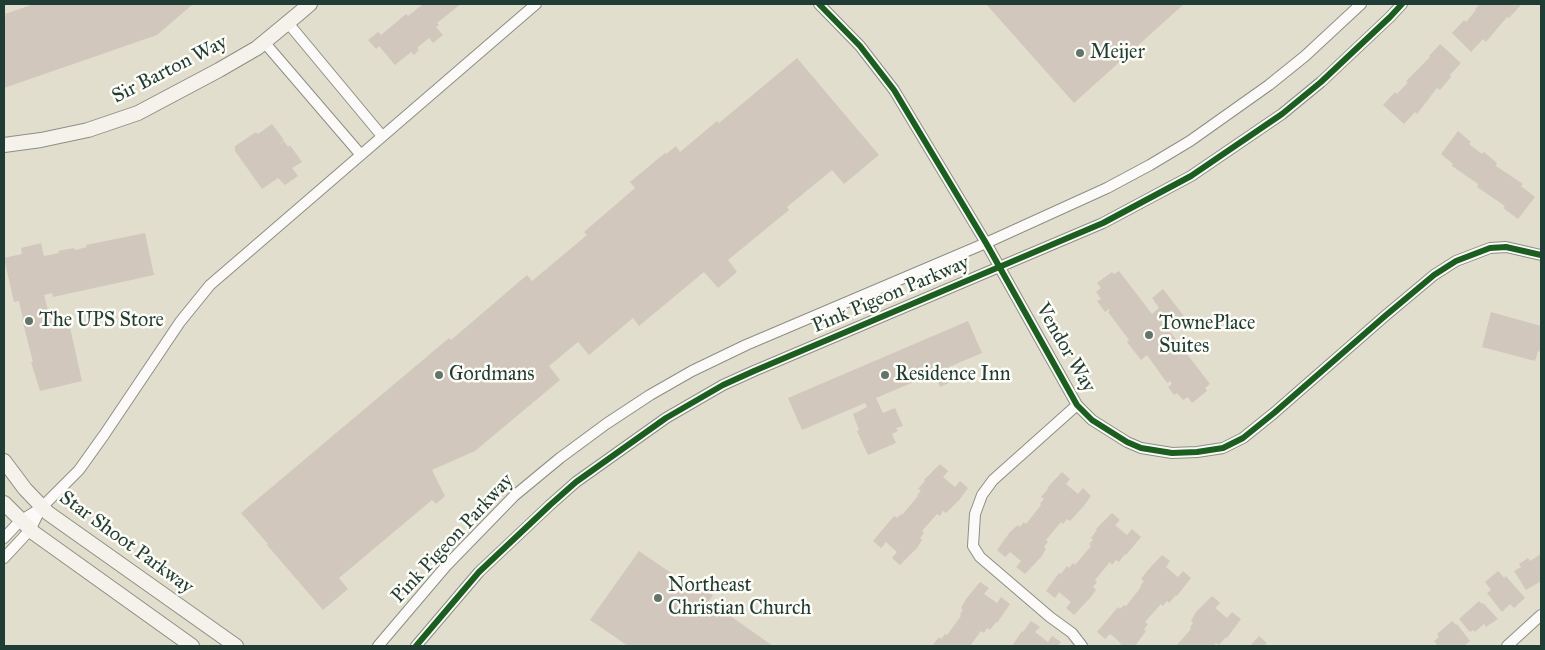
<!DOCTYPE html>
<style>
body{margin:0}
#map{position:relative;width:1545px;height:650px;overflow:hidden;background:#e2decd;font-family:"IM FELL Great Primer",serif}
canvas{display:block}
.frame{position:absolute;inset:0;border:5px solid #1f3d34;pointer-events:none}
</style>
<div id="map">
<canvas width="1545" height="650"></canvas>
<div class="frame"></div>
</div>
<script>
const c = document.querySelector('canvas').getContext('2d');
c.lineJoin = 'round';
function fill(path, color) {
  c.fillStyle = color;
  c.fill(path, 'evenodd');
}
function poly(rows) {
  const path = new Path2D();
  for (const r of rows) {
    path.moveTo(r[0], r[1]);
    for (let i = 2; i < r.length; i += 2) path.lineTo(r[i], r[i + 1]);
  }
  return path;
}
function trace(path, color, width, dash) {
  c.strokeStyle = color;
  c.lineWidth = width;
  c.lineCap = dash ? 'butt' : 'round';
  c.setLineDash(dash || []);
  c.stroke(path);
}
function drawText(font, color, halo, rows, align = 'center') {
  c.font = font + ' "IM FELL Great Primer",serif';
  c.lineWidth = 5;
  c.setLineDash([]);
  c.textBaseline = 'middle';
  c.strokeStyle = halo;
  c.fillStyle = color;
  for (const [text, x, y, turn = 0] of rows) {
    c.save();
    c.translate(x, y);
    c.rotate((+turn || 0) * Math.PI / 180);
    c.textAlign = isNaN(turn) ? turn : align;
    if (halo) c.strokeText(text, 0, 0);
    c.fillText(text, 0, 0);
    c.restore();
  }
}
const building = poly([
 [34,4,193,4,157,35,4,88,4,17,6,16,5,14],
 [423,4,461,4,437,23,439,25,436,27,443,35,433,43,429,38,417,48,419,50,414,55,411,52,395,65,379,46,376,49,368,40,378,32,381,35,406,14,408,16],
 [986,4,1184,4,1074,103],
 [1480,4,1519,4,1521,5,1509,18,1507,17,1486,42,1483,39,1471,52,1452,33,1464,20,1466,22,1476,10,1475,9],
 [1440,44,1461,63,1450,75,1451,77,1440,90,1437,88,1417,114,1415,112,1404,124,1383,105,1395,92,1397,94,1408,82,1406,81,1430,57,1429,56],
 [797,58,879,155,844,184,832,170,787,207,789,210,728,260,737,272,718,288,704,272,639,326,633,318,589,355,578,342,549,366,560,380,475,451,432,470,445,496,436,504,432,500,339,578,348,589,323,610,267,545,268,544,241,513,449,338,451,340,527,275,532,281,587,235,584,232,635,188,630,182,665,153,666,154,676,146,680,152,717,121,719,123],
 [272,124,284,140,278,146,284,141,288,147,290,145,302,162,292,168,298,176,285,185,278,178,262,189,235,151,235,146,256,132,258,134],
 [1458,131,1471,142,1469,144,1482,154,1484,152,1497,163,1496,166,1523,184,1521,186,1535,197,1518,219,1503,208,1505,206,1477,187,1478,184,1452,166,1453,164,1441,154],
 [145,233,154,275,53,297,52,293,44,295,52,326,69,323,82,381,40,391,31,362,33,362,22,319,23,319,19,301,14,302,4,258,22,254,21,248,41,243,44,256,59,253,58,251,74,248,75,250,87,247,86,245],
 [1119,271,1152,314,1159,308,1152,298,1163,289,1187,320,1174,330,1165,317,1161,320,1210,384,1205,388,1207,391,1192,403,1188,397,1183,400,1177,393,1174,395,1168,387,1172,384,1170,381,1167,383,1147,355,1141,360,1127,342,1129,340,1108,312,1110,310,1109,309,1105,312,1097,301,1101,299,1096,292,1101,288,1097,283,1112,272,1114,274],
 [1491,312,1541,326,1541,352,1538,351,1535,361,1482,347],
 [968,321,982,353,876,398,883,413,895,408,903,426,896,428,898,431,892,434,896,443,868,455,857,431,859,430,853,414,867,407,865,403,802,430,788,398],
 [945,374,949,383,940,387,936,378],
 [940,464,948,471,943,477,955,487,960,481,968,488,960,499,946,513,943,511,940,516,937,514,922,531,924,533,920,538,922,540,917,548,900,565,892,558,897,552,886,542,881,548,873,541,894,516,897,518,901,514,902,515,918,496,917,495,921,491,918,489,925,481,924,480],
 [1062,472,1070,479,1066,484,1078,494,1083,488,1091,496,1083,507,1070,521,1067,519,1063,524,1061,522,1046,540,1048,542,1044,547,1046,549,1041,557,1025,574,1016,567,1021,561,1010,552,1005,557,997,550,1010,532,1018,525,1020,527,1024,522,1026,524,1041,505,1040,504,1044,499,1041,497,1048,489,1047,488],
 [1112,513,1120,520,1115,525,1127,535,1132,529,1141,537,1126,555,1125,554,1119,562,1116,560,1112,565,1110,562,1095,580,1097,582,1093,587,1096,590,1090,598,1074,615,1066,608,1071,602,1059,592,1055,598,1046,591,1059,573,1061,574,1067,566,1069,568,1073,563,1075,565,1091,546,1089,544,1093,540,1091,538,1097,530,1096,529],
 [639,551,699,592,702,588,713,595,709,601,773,646,628,646,590,620],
 [1541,554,1541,581,1526,590,1514,571,1521,567,1519,564,1528,558,1530,561],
 [1162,555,1170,561,1166,567,1178,577,1183,571,1191,578,1177,596,1176,595,1169,603,1167,601,1163,606,1161,604,1145,622,1148,624,1144,629,1146,631,1135,646,1119,646,1121,643,1110,634,1105,639,1097,632,1118,607,1120,609,1124,605,1126,606,1141,587,1140,586,1144,581,1141,579,1147,571],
 [1498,571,1504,578,1506,576,1525,598,1514,608,1510,604,1502,612,1487,593,1491,590,1485,582],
 [980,582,989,588,984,594,997,603,1001,597,1010,604,997,623,996,622,990,630,987,628,984,633,981,631,970,646,932,646,939,637,941,639,945,634,947,635,961,616,960,614,963,610,961,608,966,599],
 [1212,596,1220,603,1215,608,1227,618,1232,612,1241,619,1227,638,1226,637,1219,645,1216,643,1213,646,1176,646,1191,629,1190,627,1193,623,1191,621,1196,612],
 [1479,601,1482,604,1483,603,1498,619,1486,627,1484,624,1475,632,1473,630,1470,632,1459,619],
 [1031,621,1040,627,1035,632,1048,642,1052,636,1061,642,1058,646,1012,646,1022,631,1023,632],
 [1452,621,1456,625,1457,624,1470,641,1464,646,1438,646,1434,641,1439,637,1437,634],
 [1259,636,1267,643,1264,646,1250,646]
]);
const street = poly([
 [819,4,860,46,894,90,986,243,1077,405,1092,420,1127,442,1141,448,1172,453,1197,452,1223,448,1243,438,1274,413,1385,316,1434,275,1456,261,1490,248,1506,247,1541,255],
 [288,23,382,136],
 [264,42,361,155],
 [1077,405,993,480,982,495,975,514,973,546,980,557,1050,617,1072,633,1082,646],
 [4,538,20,521,41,508,79,470,104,435,180,322,210,285,536,4],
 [4,558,30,530,41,508],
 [378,646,446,566,514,496,560,458,606,424,650,395,692,371,746,345,986,243,1107,188,1150,165,1190,141,1269,85,1305,56,1361,4],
 [416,646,479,572,550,505,576,482,666,418,723,385,754,371,1103,223,1191,176,1282,114,1321,82,1390,17,1402,4],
 [1507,646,1541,615]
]);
const secondary = poly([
 [4,145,41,140,88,130,138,113,219,70,257,48,297,15,310,4],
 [4,461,25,489,48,513,236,646],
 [4,503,34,533,192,646]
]);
const cycleway = poly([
 [819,4,860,46,894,90,986,243,1077,405,1092,420,1127,442,1141,448,1172,453,1197,452,1223,448,1243,438,1274,413,1385,316,1434,275,1456,261,1490,248,1506,247,1541,255],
 [416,646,479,572,550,505,576,482,666,418,723,385,754,371,1103,223,1191,176,1282,114,1321,82,1390,17,1402,4]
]);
const markers = [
 [1080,53,5,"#63756a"],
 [29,321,5,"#63756a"],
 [1149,335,5,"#63756a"],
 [439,375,5,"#63756a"],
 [885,375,5,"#63756a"],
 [658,598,5,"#63756a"]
];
const poiNames = [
 ["Meijer",1090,53],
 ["The UPS Store",39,321],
 ["TownePlace",1159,324],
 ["Suites",1159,347],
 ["Gordmans",449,375],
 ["Residence Inn",895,375],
 ["Northeast",668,586],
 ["Christian Church",668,609]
];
const streetNames = [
 ["Sir Barton Way",170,70,-27],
 ["Pink Pigeon Parkway",891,295,-23],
 ["Vendor Way",1065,348,60],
 ["Pink Pigeon Parkway",453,539,-47],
 ["Star Shoot Parkway",126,543,36]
];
fill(building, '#d1c7bc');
trace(street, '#8c8f85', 12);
trace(secondary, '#8c8f85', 16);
trace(street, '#fbfaf8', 10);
trace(secondary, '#f5f2ec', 14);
trace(cycleway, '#1b5e20', 6);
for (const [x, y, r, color] of markers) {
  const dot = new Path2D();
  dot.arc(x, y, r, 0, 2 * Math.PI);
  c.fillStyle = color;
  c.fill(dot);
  trace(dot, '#fdfcf7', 2);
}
drawText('20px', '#1f3d34', '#fdfcf7', poiNames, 'left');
drawText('20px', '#1f3d34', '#fdfcf7', streetNames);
</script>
